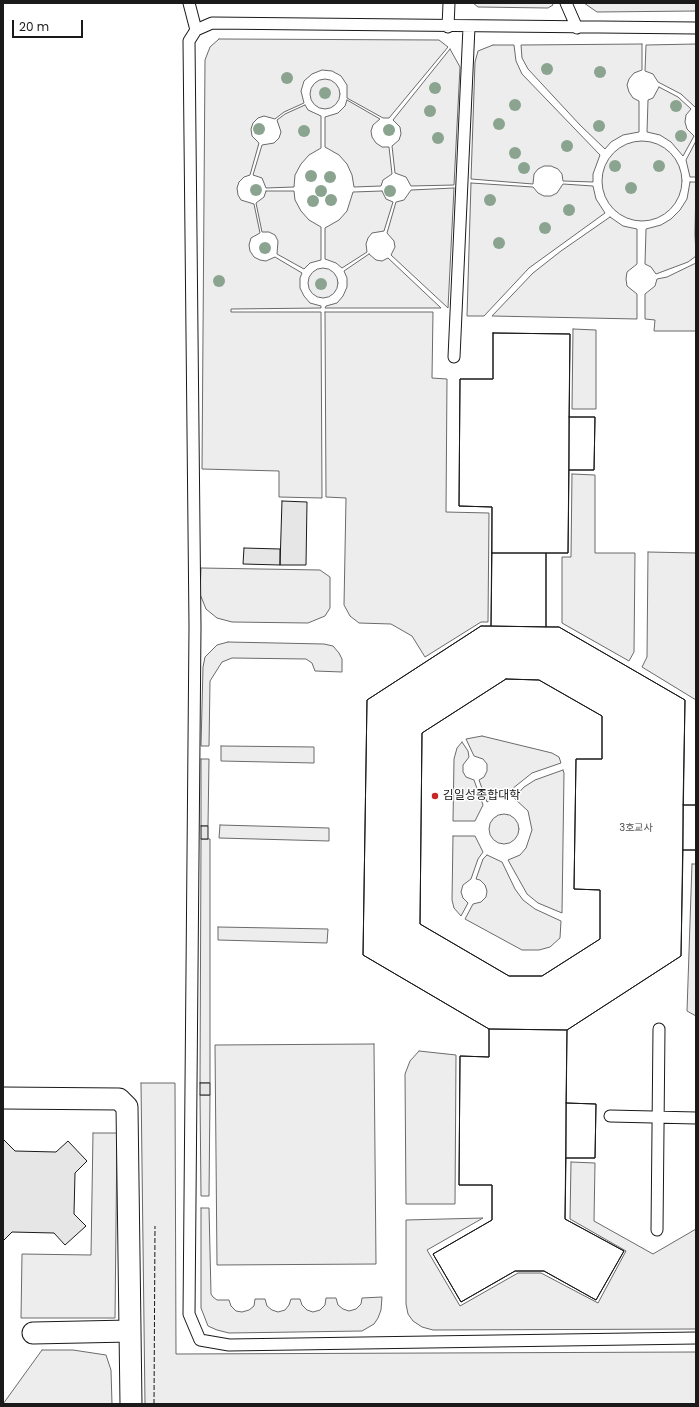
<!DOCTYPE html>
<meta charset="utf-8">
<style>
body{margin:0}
#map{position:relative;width:699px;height:1407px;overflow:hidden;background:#fff;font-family:Poppins,sans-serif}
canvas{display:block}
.frame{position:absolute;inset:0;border:4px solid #1a1a1a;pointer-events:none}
.scale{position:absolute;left:12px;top:20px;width:71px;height:18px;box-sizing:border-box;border:2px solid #1a1a1a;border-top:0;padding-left:5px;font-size:12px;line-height:14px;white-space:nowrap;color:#1a1a1a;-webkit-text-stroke:3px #fff;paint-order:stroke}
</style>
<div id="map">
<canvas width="699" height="1407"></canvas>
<div class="frame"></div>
<div class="scale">20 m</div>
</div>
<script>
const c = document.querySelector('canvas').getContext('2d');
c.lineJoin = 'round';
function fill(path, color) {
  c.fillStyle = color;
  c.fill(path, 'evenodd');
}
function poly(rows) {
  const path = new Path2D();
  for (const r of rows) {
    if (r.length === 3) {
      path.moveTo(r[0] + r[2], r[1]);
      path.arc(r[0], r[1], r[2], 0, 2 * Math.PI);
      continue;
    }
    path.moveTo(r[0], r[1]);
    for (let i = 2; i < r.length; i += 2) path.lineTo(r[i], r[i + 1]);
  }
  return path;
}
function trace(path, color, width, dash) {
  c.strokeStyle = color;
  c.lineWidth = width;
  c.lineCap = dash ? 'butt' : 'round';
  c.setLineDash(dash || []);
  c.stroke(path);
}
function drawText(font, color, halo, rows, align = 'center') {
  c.font = font + ' Poppins,"Noto Sans KR",sans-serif';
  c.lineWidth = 3;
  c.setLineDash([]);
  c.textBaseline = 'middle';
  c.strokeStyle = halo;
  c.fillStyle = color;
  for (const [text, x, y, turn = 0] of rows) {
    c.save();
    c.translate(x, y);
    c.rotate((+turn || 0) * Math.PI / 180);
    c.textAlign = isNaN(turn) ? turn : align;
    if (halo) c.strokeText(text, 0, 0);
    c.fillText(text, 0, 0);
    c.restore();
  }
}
const built = poly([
 [473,3,552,3,553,5,548,8,478,7,473,3],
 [584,3,696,3,696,11,597,12,584,3],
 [219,39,439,40,448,47,389,118,383,118,347,98,347,85,341,76,332,71,322,70,312,74,304,81,301,91,304,103,284,112,275,119,264,116,258,118,253,123,251,129,252,136,259,143,250,175,244,177,239,182,237,188,238,195,241,200,254,204,260,233,251,238,249,245,250,251,254,257,260,260,266,261,275,257,302,273,300,278,300,288,304,296,310,303,321,306,321,308,231,309,231,312,321,312,322,498,279,497,279,471,202,469,205,60,210,47,219,39],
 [642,44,642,70,634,73,629,79,627,85,629,92,633,98,639,101,639,132,623,135,611,142,605,149,580,125,528,69,522,58,521,45,642,44],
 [696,44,696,107,695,107,681,94,658,82,653,74,645,71,646,45,696,44],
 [493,45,514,45,516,61,522,74,600,155,593,174,593,182,563,181,562,174,558,169,551,166,544,166,538,169,534,174,533,184,471,179,475,62,478,51,493,45],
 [450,49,460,67,454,185,411,186,406,177,395,173,392,146,399,140,401,134,400,127,393,120,450,49],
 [325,94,15],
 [659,87,678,97,691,109,686,115,685,122,687,129,694,136,683,156,671,142,660,135,647,132,648,100,653,98,659,87],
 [347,100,380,119,373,125,371,131,372,137,376,143,382,147,389,147,392,174,383,180,381,186,354,187,352,175,347,164,339,155,325,147,325,117,338,113,345,106,347,100],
 [305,105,308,110,321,116,321,148,309,155,301,164,295,175,294,187,266,188,262,178,253,175,262,145,274,143,279,138,281,132,277,120,285,114,305,105],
 [642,181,40],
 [696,141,696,177,690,177,686,160,696,141],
 [690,182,696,182,695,234,696,256,688,262,656,274,651,267,645,264,646,229,661,225,671,219,680,210,687,199,690,182],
 [471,183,533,187,538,193,544,196,551,196,557,193,563,184,593,186,596,199,605,213,529,268,484,316,467,316,471,183],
 [454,188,448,308,391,255,395,247,394,241,387,233,396,202,404,200,411,190,454,188],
 [266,191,294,191,295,200,301,211,309,220,321,227,321,260,310,263,304,269,277,254,278,241,275,235,269,232,262,232,256,203,264,197,266,191],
 [382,191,386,199,393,202,384,231,372,233,368,238,366,244,367,252,342,268,336,263,325,259,325,228,339,220,347,211,353,192,382,191],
 [610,217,623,226,637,229,637,264,627,272,626,279,627,286,637,294,637,319,492,316,533,273,561,251,610,217],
 [369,254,376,260,382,261,388,258,441,308,325,308,326,306,337,303,343,296,347,287,347,278,344,271,369,254],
 [696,263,696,331,654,331,655,320,645,319,645,294,655,286,657,279,667,277,696,263],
 [323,283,15],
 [325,312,433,312,432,378,447,379,446,512,489,513,488,622,481,622,425,657,412,636,391,624,359,623,350,616,344,605,346,498,326,497,325,312],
 [573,329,596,330,596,409,572,409,573,329],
 [572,474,595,475,595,553,635,553,634,652,629,661,562,623,562,557,571,557,572,474],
 [648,552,696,553,696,700,642,667,647,657,648,552],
 [201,568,320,570,330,577,330,608,325,616,308,623,232,622,217,618,206,609,200,594,201,568],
 [228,642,324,644,333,646,339,653,342,659,342,672,315,671,312,663,306,659,232,658,222,662,210,681,209,746,201,746,203,667,205,657,217,645,228,642],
 [482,736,552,753,559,757,561,763,532,773,512,789,507,796,495,797,487,802,479,780,484,777,487,771,487,764,483,759,474,756,466,739,482,736],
 [462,742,468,751,469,757,463,765,463,772,466,777,474,780,483,805,475,821,453,821,454,759,457,748,462,742],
 [221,746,314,747,314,763,221,761,221,746],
 [201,759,209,759,208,826,201,826,201,759],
 [563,770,564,773,562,913,538,903,527,894,508,860,520,855,526,848,532,830,528,811,514,798,524,787,535,780,563,770],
 [504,829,15],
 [220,825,329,828,329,841,219,838,220,825],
 [453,836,475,836,483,852,478,859,471,879,463,885,461,892,463,898,468,903,461,916,454,908,452,900,453,836],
 [201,839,210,839,210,1083,200,1083,201,839],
 [487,855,502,862,515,889,523,900,535,909,561,921,560,938,550,947,539,950,522,950,465,919,473,904,481,902,486,897,487,891,485,885,480,880,476,879,483,859,487,855],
 [692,864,696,864,696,1016,687,1011,692,864],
 [218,927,328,929,327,943,218,940,218,927],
 [374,1044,376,1264,217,1265,215,1045,374,1044],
 [419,1051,456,1055,455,1204,406,1204,405,1074,410,1061,419,1051],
 [141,1083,175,1083,176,1354,696,1352,696,1404,145,1404,141,1083],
 [200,1095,210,1095,209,1196,201,1196,200,1095],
 [93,1133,117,1133,115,1318,21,1318,22,1254,91,1255,93,1133],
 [571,1162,595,1163,594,1221,653,1254,696,1229,696,1329,433,1330,422,1327,413,1321,408,1314,406,1304,406,1220,483,1218,427,1250,460,1306,518,1273,541,1273,598,1303,626,1251,570,1219,571,1162],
 [201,1208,209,1208,211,1294,213,1297,217,1300,229,1300,231,1306,236,1311,242,1312,249,1310,254,1306,255,1299,265,1299,267,1306,272,1310,278,1312,285,1310,289,1305,291,1299,300,1299,302,1305,307,1310,313,1312,320,1310,325,1305,326,1298,336,1298,338,1305,343,1309,349,1311,356,1309,361,1304,362,1298,382,1297,381,1310,378,1318,374,1324,362,1331,229,1333,217,1330,208,1326,201,1308,201,1208],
 [42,1350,73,1350,106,1355,111,1370,112,1404,3,1404,42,1350]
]);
const building = poly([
 [493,333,570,334,569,417,595,417,594,470,569,470,568,553,546,553,546,627,559,627,685,700,683,805,696,805,696,850,683,850,681,956,567,1030,566,1103,596,1104,595,1158,566,1158,565,1219,624,1251,596,1300,544,1271,515,1271,461,1302,433,1254,492,1220,492,1185,459,1185,460,1056,489,1057,489,1029,363,955,367,700,481,626,491,626,492,507,459,506,460,379,493,379,493,333],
 [506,679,539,680,602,716,602,759,576,759,574,889,600,890,600,939,542,976,509,976,420,924,422,733,506,679],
 [493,333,570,334,568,553,492,553,492,507,459,506,460,379,493,379,493,333],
 [569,417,595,417,594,470,569,470,569,417],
 [282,501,307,502,306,565,280,565,282,501],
 [244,548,280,549,280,565,243,564,244,548],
 [492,553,546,553,546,627,491,626,492,553],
 [481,626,559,627,685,700,681,956,567,1030,489,1029,363,955,367,700,481,626],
 [506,679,539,680,602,716,602,759,576,759,574,889,600,890,600,939,542,976,509,976,420,924,422,733,506,679],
 [683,805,696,805,696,850,683,850,683,805],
 [201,826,208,826,208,839,201,839,201,826],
 [489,1029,567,1030,565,1219,624,1251,596,1300,544,1271,515,1271,461,1302,433,1254,492,1220,492,1185,459,1185,460,1056,489,1057,489,1029],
 [200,1083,210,1083,210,1095,200,1095,200,1083],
 [566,1103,596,1104,595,1158,566,1158,566,1103],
 [3,1139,15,1151,56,1152,68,1141,87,1161,75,1173,74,1214,86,1226,65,1245,54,1233,12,1232,3,1241,3,1139]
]);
const lane = poly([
 [189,3,196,30],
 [566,3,577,28],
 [448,27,449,3],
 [696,28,212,23,196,30,189,41,195,627,189,1314,200,1340,229,1345,696,1338],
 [454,357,469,27],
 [610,1116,696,1118],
 [657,1230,659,1029]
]);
const street = poly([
 [3,1098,119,1099,127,1107,131,1404],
 [33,1333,130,1331]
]);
const fence = poly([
 [154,1404,155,1226]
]);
const trees = [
 [547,69],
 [600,72],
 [287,78],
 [435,88],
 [325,93],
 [515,105],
 [676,106],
 [430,111],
 [499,124],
 [599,126],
 [259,129],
 [389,130],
 [304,131],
 [681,136],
 [438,138],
 [567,146],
 [515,153],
 [615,166],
 [659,166],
 [524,168],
 [311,176],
 [330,177],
 [631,188],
 [256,190],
 [321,191],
 [390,191],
 [331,200],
 [490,200],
 [313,201],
 [569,210],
 [545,228],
 [499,243],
 [265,248],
 [219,281],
 [321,284]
];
const markers = [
 [435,796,4,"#c62828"]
];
const numberNames = [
 ["3호교사",636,828]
];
const poiNames = [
 ["김일성종합대학",443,796]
];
fill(built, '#ededed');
trace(built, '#6a6a6a', 1);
fill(building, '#e6e6e6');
trace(building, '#1a1a1a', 1);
trace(lane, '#1a1a1a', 13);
trace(street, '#1a1a1a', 23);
trace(lane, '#fff', 11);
trace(street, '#fff', 21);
trace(fence, '#1a1a1a', 1, [5, 2]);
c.fillStyle = '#8aa48f';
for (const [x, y] of trees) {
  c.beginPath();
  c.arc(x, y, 6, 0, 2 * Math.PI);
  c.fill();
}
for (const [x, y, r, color] of markers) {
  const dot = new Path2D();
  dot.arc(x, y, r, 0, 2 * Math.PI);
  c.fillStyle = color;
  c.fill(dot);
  trace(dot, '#fff', 1.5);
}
drawText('10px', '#4d4d4d', null, numberNames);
drawText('12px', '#1a1a1a', '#fff', poiNames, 'left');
</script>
